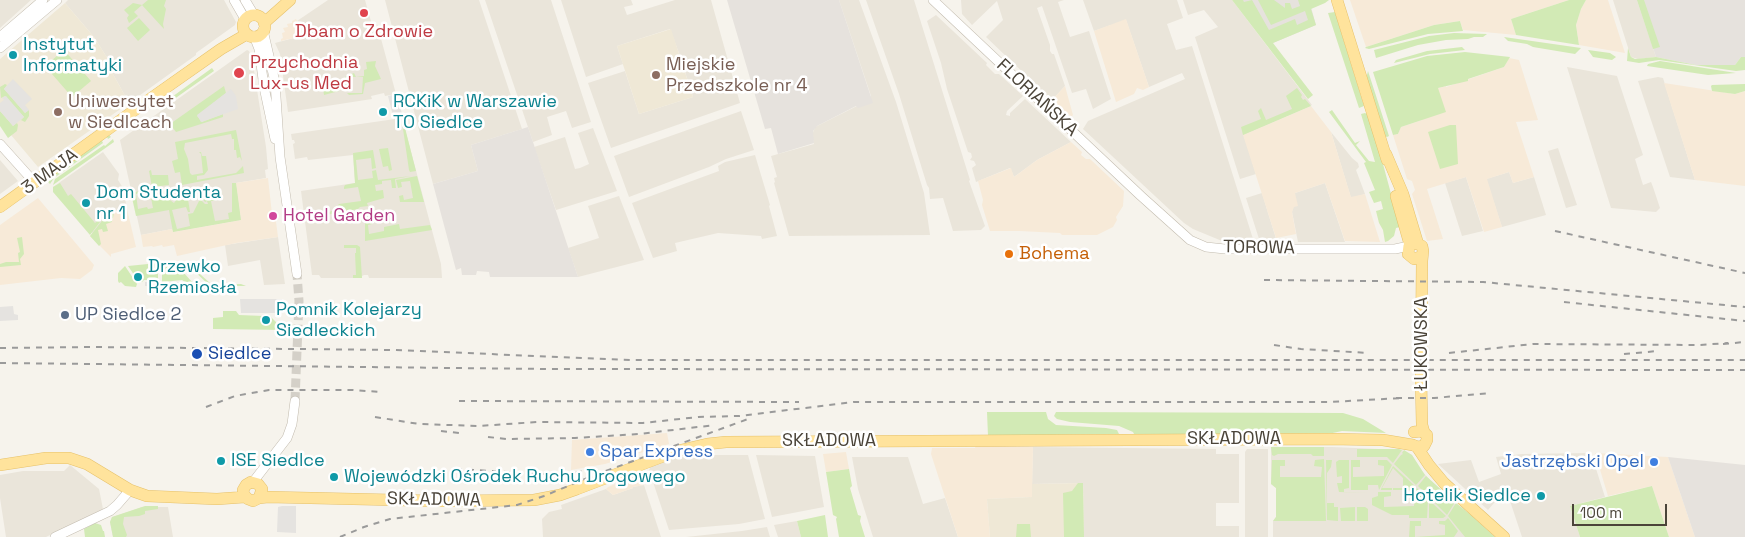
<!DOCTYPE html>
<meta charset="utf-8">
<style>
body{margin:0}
#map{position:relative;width:1745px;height:537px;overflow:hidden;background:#f6f3ec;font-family:"Space Grotesk",sans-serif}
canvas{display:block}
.scale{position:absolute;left:1572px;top:504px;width:95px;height:22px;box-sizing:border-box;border:2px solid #4b4439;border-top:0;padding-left:6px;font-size:15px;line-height:18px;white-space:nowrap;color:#4b4439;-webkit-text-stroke:4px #fff;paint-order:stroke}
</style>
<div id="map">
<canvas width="1745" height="537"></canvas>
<div class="scale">100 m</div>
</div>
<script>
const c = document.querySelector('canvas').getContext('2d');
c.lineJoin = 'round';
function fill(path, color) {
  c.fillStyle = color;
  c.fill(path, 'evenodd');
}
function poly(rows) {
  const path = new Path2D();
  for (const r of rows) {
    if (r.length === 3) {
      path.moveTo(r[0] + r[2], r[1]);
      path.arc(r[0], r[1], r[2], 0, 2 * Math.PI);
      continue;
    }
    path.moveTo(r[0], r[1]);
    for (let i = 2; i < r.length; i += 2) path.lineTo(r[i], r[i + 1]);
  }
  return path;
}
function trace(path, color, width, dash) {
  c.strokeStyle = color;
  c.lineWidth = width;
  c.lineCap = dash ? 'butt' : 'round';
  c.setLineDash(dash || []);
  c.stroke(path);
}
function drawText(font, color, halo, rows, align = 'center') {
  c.font = font + ' "Space Grotesk",sans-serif';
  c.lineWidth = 5;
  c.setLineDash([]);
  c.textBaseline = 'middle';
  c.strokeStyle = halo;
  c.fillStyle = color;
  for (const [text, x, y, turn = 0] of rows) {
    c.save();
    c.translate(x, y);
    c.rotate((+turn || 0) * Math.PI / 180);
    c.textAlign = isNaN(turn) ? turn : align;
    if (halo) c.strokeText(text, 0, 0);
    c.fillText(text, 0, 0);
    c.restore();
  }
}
const residential = poly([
 [0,0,31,0,0,28],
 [68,0,224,0,236,22,235,25,196,53,196,55,129,103,113,74,111,68,113,67,94,37,65,3],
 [328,0,365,0,372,25,377,24,396,94,385,96,384,93,371,96,372,99,288,112,280,54,275,43,305,35,297,21],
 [385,0,479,0,522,129,471,145,478,171,433,184],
 [485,0,551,0,591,122,572,128,566,111,547,117,552,135,533,142],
 [561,0,631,0,633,5,624,7,627,15,675,0,711,0,740,103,611,148,588,83,625,71,639,114,693,97,680,56,670,29,617,46,623,64,586,77],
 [839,0,859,0,896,102,924,193,930,235,789,236,774,183,775,182,774,178,777,177,771,156,814,144,812,135,815,127,857,106,871,96],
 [866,0,914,0,970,180,969,181,985,226,981,230,953,231,943,198,930,199,929,188,927,185,899,94],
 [961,0,1064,0,1058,2,1070,37,1089,31,1111,99,1093,109,1086,89,1072,93,1042,6,1037,8,1050,45,1050,51,1052,54,1054,54,1065,86,1052,100,986,37,1003,20,997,1,972,25,962,14],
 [1083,0,1177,0,1183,18,1167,24,1176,50,1192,46,1254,242,1222,241,1193,229,1184,223,1083,129,1088,121,1185,79,1182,73,1149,87,1126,20,1094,31],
 [1183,0,1232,0,1312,105,1244,135,1256,174,1240,179,1195,37,1218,27,1204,10,1188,15],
 [1613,0,1637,0,1656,57,1638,59,1631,57],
 [936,15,987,63,986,65,995,74,999,74,1023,96,1007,111,1006,115,1010,116,1010,113,1025,99,1071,142,1037,160,1014,177,1010,168,976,182,972,168,976,165,974,161,970,160,972,157,971,153,968,152,947,89,941,63,927,21],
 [247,50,249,51,253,64,266,147,268,169,265,170,266,178,236,183,241,220,173,232,172,229,141,235,120,140],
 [1567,67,1617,76,1643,155,1635,159,1643,185,1651,182,1653,187,1660,208,1656,212,1611,208],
 [1658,77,1663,78,1695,180,1670,177,1638,81],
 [741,111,754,150,726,159,709,167,629,197,614,156],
 [402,118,441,264,442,278,369,278,368,275,364,275,362,276,362,278,321,278,319,275,312,275,301,191,355,183,353,155,308,160,307,157,295,159,293,144,295,143,294,140,292,140,291,134],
 [593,128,617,191,556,210,534,147,565,137,575,169,580,168,589,164,578,133],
 [1331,132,1352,158,1358,163,1359,167,1356,170,1365,194,1351,198],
 [1558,148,1577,205,1566,208,1548,151],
 [103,152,119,174,118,180,123,188,127,209,114,212,93,234,53,187],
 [755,155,770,205,769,206,777,236,762,239,761,236,718,233,675,243,677,251,653,258,632,203,719,171,718,166,725,162],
 [0,160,18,181,0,194],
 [1509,172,1513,183,1534,177,1546,215,1502,227,1486,179],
 [1466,177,1483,231,1462,236,1445,183],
 [1325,183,1345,242,1298,242,1292,212,1295,193],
 [1262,193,1277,242,1260,242,1246,198],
 [619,196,644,260,578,277,568,248,599,238,588,206],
 [278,237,285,284,264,285,260,260,228,266,225,245],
 [1033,447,1216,449,1216,454,1239,454,1239,503,1216,503,1216,526,1239,526,1239,537,1084,537,1083,483,1032,484],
 [1271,447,1332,447,1402,450,1412,455,1420,469,1431,481,1495,537,1273,537,1273,521,1276,517,1276,488,1271,484],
 [1247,449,1268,449,1268,537,1245,537,1245,452],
 [1591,453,1605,497,1570,506,1580,537,1522,537,1506,489,1488,510,1438,464,1471,460,1479,482,1501,474,1496,457,1522,454],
 [702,455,748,455,765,519,739,524,669,530,649,470,651,466,677,457],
 [756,455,815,456,824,507,772,517],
 [852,457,908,457,923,504,945,498,958,537,873,537,858,489],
 [70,465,99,489,103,509,46,537,6,537,0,498,0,475,23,471,64,471],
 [644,485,661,537,543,537,542,519,549,512,562,509,561,505,606,489,613,495,633,488,633,487],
 [142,507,168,507,173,537,113,537,110,522,112,517],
 [797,521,801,537,778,537,774,525],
 [767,527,770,537,686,537,742,531]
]);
const commercial = poly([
 [1350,0,1569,0,1511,19,1516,35,1463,30,1460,21,1434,25,1366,47],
 [1586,0,1608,0,1625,53,1579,45,1576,25,1581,9],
 [296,19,306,35,281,41,281,39,283,38,282,33,285,32,283,28,288,27,287,24,292,23,292,21],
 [1126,19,1149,87,1143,90,1137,88,1134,94,1116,102,1094,31],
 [1509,58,1519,60,1538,120,1516,122,1534,177,1513,183,1509,172,1487,179,1502,227,1484,232,1466,177,1427,189,1443,239,1427,241,1412,194,1415,190,1412,181,1407,179,1393,135,1398,134,1401,127,1422,120,1438,88,1446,86,1446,87,1504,67],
 [1664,83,1735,94,1745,91,1745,186,1695,180],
 [1065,86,1073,115,1071,117,1052,100],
 [1311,106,1331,132,1351,197,1365,194,1380,242,1345,241,1325,183,1295,193,1298,206,1294,207,1292,212,1296,234,1276,238,1243,135],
 [1071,142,1082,152,1081,155,1086,159,1090,159,1124,191,1123,206,1116,217,1117,220,1113,227,1097,235,1062,235,1060,233,1019,231,990,231,982,205,983,200,978,181,1011,168,1014,177,1037,160],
 [268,178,272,214,275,214,278,237,236,243,177,256,174,245,163,247,162,245,153,247,152,246,143,247,141,235,172,229,173,232,241,220,236,183],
 [38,198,94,265,92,270,80,279,61,278,0,285,0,225],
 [127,209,136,247,111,254,111,257,90,236,114,212],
 [667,433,669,444,605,464,571,470,572,440],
 [976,445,1033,447,1032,497,987,499,990,537,958,537,931,454,932,448,975,448],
 [846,452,849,469,826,472,823,454],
 [1595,453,1668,457,1695,537,1669,537,1652,486,1608,496],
 [640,474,644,485,633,487,633,488,613,495,606,489,608,487]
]);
const industrial = poly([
 [727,0,839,0,873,103,858,108,856,106,817,126,813,131,814,143,778,154,771,128,765,129],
 [1241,0,1324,0,1311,7,1316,25,1273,43],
 [1637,0,1745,0,1745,57,1741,57,1735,65,1696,65,1656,57],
 [528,127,578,277,490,277,489,272,477,271,476,275,462,275,461,268,456,270,433,184,478,171,471,145],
 [1668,457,1745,465,1745,537,1695,537]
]);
const education = poly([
 [65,3,94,37,113,67,111,69,113,74,129,103,38,167,0,122,0,59],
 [671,29,693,97,639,114,617,46],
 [1083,483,1084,537,990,537,987,499,1032,497,1032,484]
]);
const green = poly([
 [148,0,166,0,164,6,166,9,163,24,164,29,142,5,134,12,138,16,129,23,127,18,129,15,124,10,133,3,142,5],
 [1232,0,1243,0,1244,2,1252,0,1269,30,1295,19,1297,25,1308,20,1305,11,1271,25,1258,0,1274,0,1285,8,1285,3,1290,3,1292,9,1300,6,1298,0,1329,0,1325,3,1311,9,1316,25,1273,43,1313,95,1308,99],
 [1569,0,1586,0,1581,9,1576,25,1579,45,1516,35,1511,19],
 [1637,0,1644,0,1660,47,1653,49],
 [1335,12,1364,106,1359,108,1328,13],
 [139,18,150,30,138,41,127,28],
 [1460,21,1463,31,1428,34,1369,49,1365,48,1366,47,1434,25],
 [1454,33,1487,34,1483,37,1474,37,1468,39,1446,40,1418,45,1376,58,1374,50,1429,36],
 [1504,37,1581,48,1575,54,1533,47,1527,44,1508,41],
 [1462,47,1465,50,1430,54,1394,63,1396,60,1427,51],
 [1628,48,1631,57,1635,59,1656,57,1696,65,1735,65,1741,57,1745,57,1745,70,1736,71,1659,60,1639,63,1627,61],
 [64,50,91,81,72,97,45,66],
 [1588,50,1610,53,1616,57,1612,60,1593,57],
 [1465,52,1510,57,1504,67,1468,79,1468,81,1438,88,1446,112,1401,127,1398,134,1393,135,1373,72,1427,56],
 [376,61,375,66,381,79,365,83,363,94,349,95,347,93,362,93,363,77,347,77,348,85,346,85,345,77,354,73,356,77,364,76,364,70,367,69,366,62],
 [1660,61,1736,73,1708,75,1647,66,1648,64],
 [212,68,214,71,160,109,158,107],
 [1368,71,1389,136,1387,137,1384,136,1366,79],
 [322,82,335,82,339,84,339,91,324,95],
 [5,84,7,85,4,89,25,113,29,110,29,116,25,122,21,120,24,117,5,96,1,98,0,87],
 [1745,84,1745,91,1735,94,1712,91,1711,86,1712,85],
 [224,86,226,93,197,116,202,122,223,114,223,117,176,132,170,124],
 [1297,88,1302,95,1301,97,1303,100,1305,99,1311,106,1243,135,1241,127,1261,119,1258,111,1261,108,1266,120,1292,109,1286,96],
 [1332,110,1355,143,1360,141,1356,145,1369,161,1375,162,1361,114,1365,113,1370,116,1400,227,1396,228,1394,236,1388,241,1385,242,1383,230,1379,223,1376,211,1383,209,1381,201,1374,203,1369,192,1375,190,1364,163,1366,162,1329,112],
 [0,111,13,126,17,123,18,125,17,131,8,138,0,126],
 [1450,125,1456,125,1458,164,1440,169,1428,132],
 [405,128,416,171,410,172,409,170,403,129],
 [236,130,242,161,240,157,237,158,236,150,234,150,234,139,232,139,231,134,185,143,184,149,188,159,190,173,192,175,203,173,201,154,199,152,201,152,202,156,206,156,208,170,204,175,197,176,197,180,236,173,243,166,244,173,182,185,180,172,175,173,172,161,178,159,175,142],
 [109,135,111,137,108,139,107,137,102,141,103,143,54,178,50,184,46,180],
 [113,139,114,142,53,185,55,179,104,145,105,146],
 [388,148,392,170,389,171,388,166,383,167,379,149],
 [373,150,376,168,372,169,371,158,356,160,358,180,373,178,372,171,376,170,378,180,411,176,395,179,396,188,392,188,391,180,382,181,382,184,375,185,376,191,383,190,384,198,367,203,368,206,360,207,358,209,315,217,314,214,333,211,339,204,361,201,358,187,344,189,344,187,345,185,355,183,353,153],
 [151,170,152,175,168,175,169,185,152,187,149,171],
 [417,176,424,202,400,202,399,196,403,195,404,200,413,198,410,181,401,182,402,187,398,188,396,180],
 [60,183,68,196,71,194,95,223,98,220,100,222,90,235,53,192,53,187],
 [232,183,236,183,241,220,173,232,169,210,136,216,131,193,140,191,142,193,136,194,138,209,147,207,148,209,153,208,151,198,153,198,152,193,145,194,144,190,159,188,166,192,164,196,174,203,177,199,180,200,188,199,190,212,188,212,186,207,172,210,177,229,190,226,188,214,193,213,200,199,205,204,208,204,207,201,205,202,203,199,210,198,209,195,222,192,222,199,211,201,215,221,229,219,228,213,232,212],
 [114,212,113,218,111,219,112,222,106,224,108,231,103,232,102,229,98,230,101,244,99,246,90,236,105,217,104,215],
 [371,214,372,224,368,225,369,234,384,231,384,227,399,224,400,229,430,225,432,230,365,241,365,221],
 [22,237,24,254,20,259,21,265,0,267,0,264,6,262,19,262,18,253,20,252,17,238],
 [344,245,357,245,360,247,362,278,353,278,353,275,356,275,355,253,356,253,356,248,344,248],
 [158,263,158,280,144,280,142,282,139,282,128,266],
 [162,263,173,266,184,273,192,282,192,287,190,289,186,288,185,282,182,280,162,282],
 [190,265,211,284,241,284,246,286,210,286,189,266],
 [125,266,137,284,136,287,125,286,121,282,119,283,118,281,118,273],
 [223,311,236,311,239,315,264,316,265,323,269,323,270,316,277,323,293,324,293,328,287,330,213,329,213,318,223,317],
 [987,412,1046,412,1048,419,1056,425,1106,428,1117,430,1119,434,988,436],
 [1056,412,1343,413,1363,419,1386,433,1342,431,1328,434,1135,436,1133,432,1119,426,1070,422,1057,419,1054,416],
 [1271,447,1324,447,1324,456,1313,456,1311,454,1278,454,1274,456,1272,455],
 [1357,449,1399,449,1402,450,1393,463,1387,457,1357,457],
 [1404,450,1412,455,1425,475,1416,485,1394,464,1401,455,1403,454,1402,453],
 [1324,459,1326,521,1273,521,1276,517,1276,488,1271,484,1272,460,1285,460,1285,466,1280,466,1280,477,1321,477,1322,467,1314,466,1315,460],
 [1326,460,1332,460,1331,467,1327,473,1327,503,1334,503,1334,507,1338,507,1338,521,1327,520],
 [1339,460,1349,460,1349,488,1344,489,1344,492,1368,493,1339,492,1337,483,1342,483,1342,476,1337,477,1336,462],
 [1351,460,1360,460,1360,467,1353,467,1353,477,1384,476,1384,466,1378,465,1378,460,1387,460,1392,465,1379,490,1378,485,1368,485,1368,490,1351,490],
 [1393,466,1415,486,1412,490,1393,490,1393,488,1403,488,1403,478,1393,468,1382,488,1392,488,1392,490,1381,490,1381,489],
 [849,469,852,486,850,488,858,515,861,516,860,521,865,537,839,537,836,519,837,517,833,515,826,472],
 [1426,476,1455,502,1447,515,1418,486],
 [1078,483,1083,483,1084,537,1064,537,1063,493,1072,491],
 [1652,486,1669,537,1580,537,1570,506],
 [1417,488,1428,500,1427,518,1409,518,1409,515,1392,515,1372,505,1372,498,1378,496,1378,492,1391,492,1391,496,1384,497,1384,507,1414,506,1415,495,1408,494,1408,492,1413,492],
 [1429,500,1446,516,1443,518,1429,518],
 [1456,503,1471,515,1495,537,1465,537,1448,516],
 [145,506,158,506,158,509,145,511,145,514,139,516,124,517,123,524,127,535,126,537,113,537,110,522,112,517],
 [1355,507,1355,521,1341,521,1340,508],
 [1357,507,1365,507,1368,509,1368,521,1357,521],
 [825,515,828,537,801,537,797,521],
 [1448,518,1458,531,1454,537,1409,537,1410,521,1421,521,1421,526,1415,526,1415,537,1445,535,1445,525,1439,524,1439,521,1445,521],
 [95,523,101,525,103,531,104,531,105,537,85,537,84,529],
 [1017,524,1030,524,1031,537,1016,537]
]);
const parking = poly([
 [13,79,32,99,25,105,29,110,25,113,4,89],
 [231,89,236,96,238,109,201,122,197,115],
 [397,94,403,118,394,120,388,96],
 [6,96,24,117,13,126,0,111,0,103,4,100,2,98],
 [145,282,185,282,185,287,145,286],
 [240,299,282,299,282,313,241,313],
 [13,306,14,314,18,315,18,320,0,321,0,307],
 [282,506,296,506,296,533,277,532,278,507]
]);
const minorTunnel = poly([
 [295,401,299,301,297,274]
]);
const minor = poly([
 [234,0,245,19],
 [245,0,254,15],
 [933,0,1141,196,1190,240,1206,247,1225,249,1395,249,1409,246],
 [263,30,275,82,280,157,297,274],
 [254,36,259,49,264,87,275,139],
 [0,37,43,0],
 [0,48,57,0],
 [0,144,35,183],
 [253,482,287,438,292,424,295,401],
 [55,537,110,511,117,505,130,490]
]);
const major = poly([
 [1337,0,1387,160],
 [254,26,11],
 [264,23,290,0],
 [1386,154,1403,194,1418,244,1422,246,1423,251,1422,261,1421,379,1422,425,1424,432],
 [1396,196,1410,245],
 [0,207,150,99,221,49,247,34],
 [1416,243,1409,246,1408,254,1414,259,1418,258,1422,255],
 [1417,447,1429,465,1444,483,1504,537],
 [0,465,46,458,69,458,87,464,130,490,147,496,217,499,245,497],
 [259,498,262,489,258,484,251,482,246,485,243,490,244,495,248,499,253,501,259,498,268,497,439,501,534,500,560,495,577,489,677,451,707,444,726,442,1330,439,1383,440,1413,445,1417,447,1424,446,1427,440,1427,435,1421,431,1414,432]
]);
const rail = poly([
 [1555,231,1745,273],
 [1264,280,1483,282,1745,307],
 [1564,302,1745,321],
 [1723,344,1745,342],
 [1274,345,1301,349,1369,353],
 [0,348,92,347,395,350,630,360,1745,360],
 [1449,353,1533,344,1699,345,1728,343],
 [1624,354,1658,351],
 [0,363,546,369,1745,370],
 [1396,398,1434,398,1491,393],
 [459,401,799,402],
 [206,407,235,396,269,390,353,390,381,392],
 [375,417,419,424,479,426,537,422,643,423,698,417,739,416,854,402,1329,402,1403,398],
 [441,431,459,433],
 [488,437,507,439,575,438,639,434,715,425],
 [456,469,546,474,574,473,595,469],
 [340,537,364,527,390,519,517,505,544,496,592,476,748,419]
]);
const markers = [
 [364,13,5,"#e0444e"],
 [13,55,5,"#0f9aa8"],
 [239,73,6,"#e0444e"],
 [656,75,5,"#8d6e63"],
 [58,112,5,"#8d6e63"],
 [383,112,5,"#0f9aa8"],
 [86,203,5,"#0f9aa8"],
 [273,216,5,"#d1479c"],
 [1009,254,5,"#e8710a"],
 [138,277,5,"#0f9aa8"],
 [65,315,5,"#5c6f8a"],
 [266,320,5,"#0f9aa8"],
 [197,354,6,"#1a4fb4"],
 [590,452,5,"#3f7fe0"],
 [221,461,5,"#0f9aa8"],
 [1654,462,5,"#3f7fe0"],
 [334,477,5,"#0f9aa8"],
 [1541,496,5,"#0f9aa8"]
];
const healthNames = [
 ["Dbam o Zdrowie",364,32],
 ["Przychodnia",250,63,"left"],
 ["Lux-us Med",250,84,"left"]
];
const cultureNames = [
 ["Instytut",23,45],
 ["Informatyki",23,66],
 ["RCKiK w Warszawie",393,102],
 ["TO Siedlce",393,123],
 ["Dom Studenta",96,193],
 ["nr 1",96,214],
 ["Drzewko",148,267],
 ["Rzemiosła",148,288],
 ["Pomnik Kolejarzy",276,310],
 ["Siedleckich",276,331],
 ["ISE Siedlce",231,461],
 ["Wojewódzki Ośrodek Ruchu Drogowego",344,477],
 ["Hotelik Siedlce",1531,496,"right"]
];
const educationNames = [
 ["Miejskie",666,65],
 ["Przedszkole nr 4",666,86],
 ["Uniwersytet",68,102],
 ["w Siedlcach",68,123]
];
const streetNames = [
 ["FLORIAŃSKA",1037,98,43],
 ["3 MAJA",50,172,-36],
 ["TOROWA",1259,248,1],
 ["ŁUKOWSKA",1422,344,-90],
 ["SKŁADOWA",1234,439],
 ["SKŁADOWA",829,441],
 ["SKŁADOWA",434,500,1]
];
const hotelNames = [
 ["Hotel Garden",283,216]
];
const foodNames = [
 ["Bohema",1019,254]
];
const serviceNames = [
 ["UP Siedlce 2",75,315]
];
const transitNames = [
 ["Siedlce",208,354]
];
const shopNames = [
 ["Spar Express",600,452],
 ["Jastrzębski Opel",1644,462,"right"]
];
fill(residential, '#eae5da');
fill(commercial, '#f7ead8');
fill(industrial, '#e6e2dd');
fill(education, '#efe8d6');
fill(green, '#d2eab5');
fill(parking, '#e5e3e0');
trace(minorTunnel, '#d4d0c8', 9, [9, 4.5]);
trace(minor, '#c2bbae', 10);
trace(major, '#e6c16a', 12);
trace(minor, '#fff', 9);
trace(major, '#ffe39c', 11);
trace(rail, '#9a9a9a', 2, [6, 6]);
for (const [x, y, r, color] of markers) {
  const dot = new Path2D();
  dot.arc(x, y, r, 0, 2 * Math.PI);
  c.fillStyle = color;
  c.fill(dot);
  trace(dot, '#fff', 2);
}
drawText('18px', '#be3a42', '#fff', healthNames);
drawText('18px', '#0d838f', '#fff', cultureNames, 'left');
drawText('18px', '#785e54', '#fff', educationNames, 'left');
drawText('18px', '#4b4439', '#fff', streetNames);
drawText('18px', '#b23c85', '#fff', hotelNames, 'left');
drawText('18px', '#c56008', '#fff', foodNames, 'left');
drawText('18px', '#4e5e75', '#fff', serviceNames, 'left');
drawText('18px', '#164399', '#fff', transitNames, 'left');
drawText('18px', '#366cbe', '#fff', shopNames, 'left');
</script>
